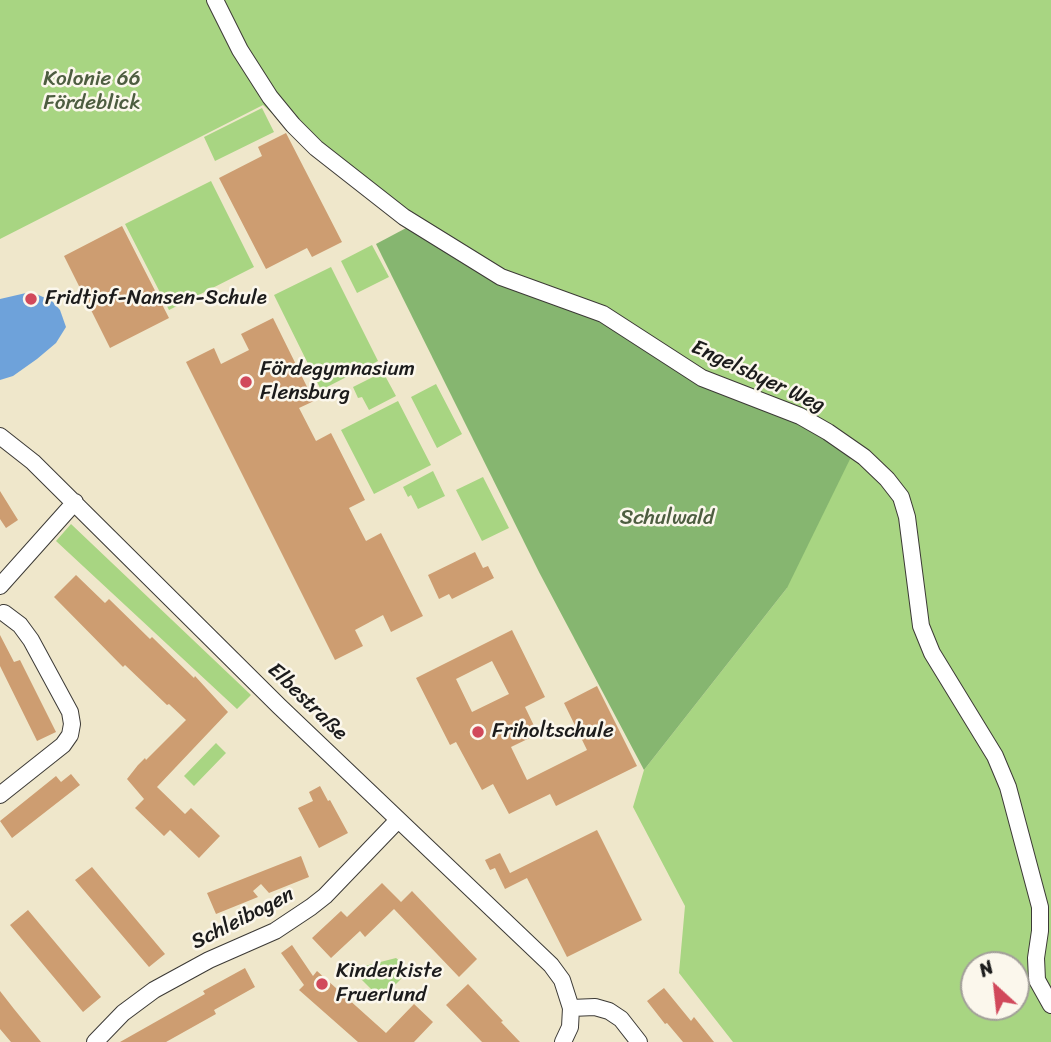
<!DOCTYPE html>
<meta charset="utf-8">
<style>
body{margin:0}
#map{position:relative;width:1051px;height:1042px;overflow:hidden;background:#efe7cb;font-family:Sriracha,sans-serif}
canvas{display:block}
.north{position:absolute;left:960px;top:951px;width:70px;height:70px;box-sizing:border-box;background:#fbf7ec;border:2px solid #a29f99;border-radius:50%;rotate:333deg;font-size:19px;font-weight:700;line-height:28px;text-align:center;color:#1c1c1c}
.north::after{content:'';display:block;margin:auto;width:24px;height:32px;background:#d1495b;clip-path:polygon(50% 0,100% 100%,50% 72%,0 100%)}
</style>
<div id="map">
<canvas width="1051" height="1042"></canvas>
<div class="north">N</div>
</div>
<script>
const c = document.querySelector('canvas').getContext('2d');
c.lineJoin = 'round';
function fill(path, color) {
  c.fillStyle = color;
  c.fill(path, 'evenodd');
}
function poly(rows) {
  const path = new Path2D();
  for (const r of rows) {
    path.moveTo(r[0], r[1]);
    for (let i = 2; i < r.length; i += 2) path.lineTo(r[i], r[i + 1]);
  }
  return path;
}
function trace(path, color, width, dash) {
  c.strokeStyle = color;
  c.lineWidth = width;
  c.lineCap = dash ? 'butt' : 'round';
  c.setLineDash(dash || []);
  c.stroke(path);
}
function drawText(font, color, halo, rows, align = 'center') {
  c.font = font + ' Sriracha,sans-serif';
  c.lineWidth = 5;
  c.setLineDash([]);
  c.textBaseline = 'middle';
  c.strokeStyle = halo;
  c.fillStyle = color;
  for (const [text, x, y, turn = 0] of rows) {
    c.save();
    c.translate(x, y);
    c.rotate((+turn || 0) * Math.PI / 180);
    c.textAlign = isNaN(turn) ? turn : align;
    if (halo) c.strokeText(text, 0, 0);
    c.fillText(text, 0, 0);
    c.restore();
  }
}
const green = poly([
 [0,0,1051,0,1051,1042,733,1042,679,973,685,906,633,807,644,770,787,588,532,295,311,150,263,105,0,239],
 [974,965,1016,965,1016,1007,974,1007],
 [262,108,274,132,215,161,204,137],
 [211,181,254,267,169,310,125,224],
 [372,245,389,277,357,293,341,261],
 [331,267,378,361,321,390,274,295],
 [383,372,396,396,369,410,362,397,358,398,353,387],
 [436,384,462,434,437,448,411,397],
 [398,401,431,465,374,494,341,430],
 [433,471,445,496,418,509,411,495,408,497,403,487],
 [483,477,509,528,482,541,456,490],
 [71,524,251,695,237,709,56,541],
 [216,743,226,753,194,786,184,776],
 [396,958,405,965,403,977,381,999,353,971,357,968]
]);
const forest = poly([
 [408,227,797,419,853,453,787,588,644,770,539,572,376,244]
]);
const water = poly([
 [26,293,34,293,52,301,60,310,66,327,56,343,37,359,13,376,0,380,0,299]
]);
const building = poly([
 [286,133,342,242,312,257,307,248,266,269,219,178,262,156,258,147],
 [122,226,169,318,110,348,64,256],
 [273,318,314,401,299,408,316,441,331,433,365,500,349,508,366,541,381,533,423,616,391,632,383,615,355,630,363,646,335,660,186,362,214,348,221,364,249,350,241,334],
 [0,491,18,520,6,528,0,519],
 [475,552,483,568,488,566,494,578,452,599,449,594,439,599,428,575],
 [76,575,105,603,109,599,150,639,152,637,194,678,195,676,228,712,157,787,185,814,191,808,220,836,199,858,170,830,164,836,135,808,144,799,127,779,138,765,145,758,146,760,186,720,169,704,167,705,125,665,123,667,54,597],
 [512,630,545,697,525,707,538,734,511,747,527,780,587,750,564,703,597,686,637,766,556,806,550,794,509,814,493,784,482,790,456,742,450,745,416,678],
 [492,661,509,694,472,712,456,679],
 [0,635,14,662,20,660,56,732,37,741,0,666],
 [71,774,80,785,12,838,0,821,56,776,61,782],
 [320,786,328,801,330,800,348,833,319,848,298,808,313,801,309,792],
 [597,830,642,920,567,957,527,878,505,889,495,868,490,870,485,860,500,853,510,873],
 [301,856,309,877,269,893,261,884,253,891,258,897,216,914,207,893],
 [92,867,165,954,149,967,75,880],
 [382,883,401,902,412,891,477,959,459,977,394,909,365,937,360,931,331,958,312,938,341,911,347,917],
 [28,910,101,997,83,1012,10,925],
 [292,945,313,976,317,971,386,1033,414,1004,433,1022,414,1042,358,1042,299,990,304,985,281,953],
 [245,968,255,987,214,1010,216,1014,166,1042,120,1042,205,994,203,991],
 [468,984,503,1021,501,1022,520,1042,482,1042,446,1005],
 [664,988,691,1021,694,1017,714,1042,683,1042,667,1023,665,1024,647,1001],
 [0,991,14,1009,41,1042,11,1042,0,1029]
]);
const street = poly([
 [215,0,240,50,270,97,293,125,316,148,404,217,501,277,603,314,702,378,800,416,828,432,864,457,887,479,901,497,907,517,921,626,932,653,995,756,1008,787,1040,907,1040,931,1036,958,1037,980,1051,1005],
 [0,436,33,462,279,706,551,965,562,980,571,1008,570,1027,563,1042],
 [0,586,75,502],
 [0,795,63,745,70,735,72,724,70,712,31,640,20,625,4,613],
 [571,1008,595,1007,609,1011,621,1019,639,1042],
 [95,1042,123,1013,154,990,209,960,275,931,311,907,325,896,398,820]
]);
const markers = [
 [31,299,7,"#d1495b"],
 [246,382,7,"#d1495b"],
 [478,732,7,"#d1495b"],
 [322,984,7,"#d1495b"]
];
const parkNames = [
 ["Kolonie 66",92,80],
 ["Fördeblick",92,104],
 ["Schulwald",667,519]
];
const poiNames = [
 ["Fridtjof-Nansen-Schule",45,299],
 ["Fördegymnasium",260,370],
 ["Flensburg",260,394],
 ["Friholtschule",492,732],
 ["Kinderkiste",336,972],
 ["Fruerlund",336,996]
];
const streetNames = [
 ["Engelsbyer Weg",758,377,25],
 ["Elbestraße",307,702,44],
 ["Schleibogen",243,919,-27]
];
fill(green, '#a8d582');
fill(forest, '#86b670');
fill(water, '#6ea2da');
fill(building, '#cd9d71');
trace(street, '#3c3a36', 18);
trace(street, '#fff', 16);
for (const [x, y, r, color] of markers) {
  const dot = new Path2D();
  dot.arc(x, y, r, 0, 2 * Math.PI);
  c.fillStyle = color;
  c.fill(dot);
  trace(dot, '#fbf7ec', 2.5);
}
drawText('21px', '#4d5d40', '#fbf7ec', parkNames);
drawText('21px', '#1c1c1c', '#fbf7ec', poiNames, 'left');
drawText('21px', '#1c1c1c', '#fbf7ec', streetNames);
</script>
